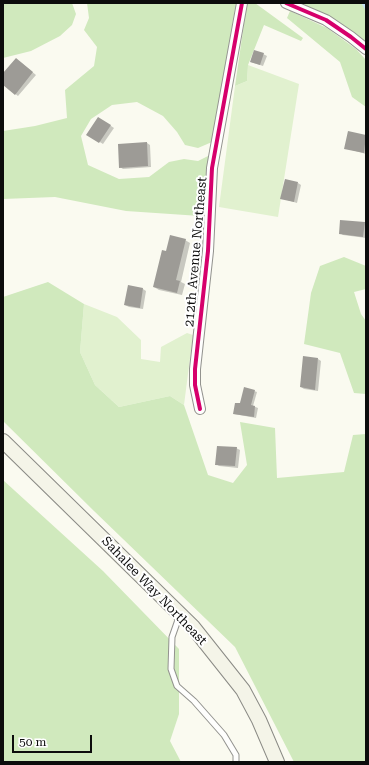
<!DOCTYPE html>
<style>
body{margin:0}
#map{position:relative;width:369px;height:765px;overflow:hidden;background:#fafaf0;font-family:"Roboto Serif",serif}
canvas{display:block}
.frame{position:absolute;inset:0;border:4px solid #0c0c0c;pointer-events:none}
.scale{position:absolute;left:12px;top:735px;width:80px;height:18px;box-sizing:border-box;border:2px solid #0c0c0c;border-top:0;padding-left:5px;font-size:12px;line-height:14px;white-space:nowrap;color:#0c0c0c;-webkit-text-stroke:3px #fff;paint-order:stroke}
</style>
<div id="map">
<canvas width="369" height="765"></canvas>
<div class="frame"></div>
<div class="scale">50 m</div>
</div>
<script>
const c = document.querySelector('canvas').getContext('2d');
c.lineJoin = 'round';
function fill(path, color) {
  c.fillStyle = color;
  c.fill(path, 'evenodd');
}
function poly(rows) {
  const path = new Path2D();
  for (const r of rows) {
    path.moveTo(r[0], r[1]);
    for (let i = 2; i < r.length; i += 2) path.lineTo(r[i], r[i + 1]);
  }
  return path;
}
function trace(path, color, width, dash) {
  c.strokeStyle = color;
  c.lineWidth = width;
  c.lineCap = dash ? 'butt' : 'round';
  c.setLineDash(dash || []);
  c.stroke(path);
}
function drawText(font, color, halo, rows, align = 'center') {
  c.font = font + ' "Roboto Serif",serif';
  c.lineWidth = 4;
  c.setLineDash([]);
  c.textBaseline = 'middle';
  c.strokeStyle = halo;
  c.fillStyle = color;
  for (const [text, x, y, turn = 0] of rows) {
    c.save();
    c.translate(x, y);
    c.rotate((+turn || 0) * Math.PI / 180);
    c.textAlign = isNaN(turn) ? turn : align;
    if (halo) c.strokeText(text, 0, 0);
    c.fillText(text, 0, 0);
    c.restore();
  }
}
const green = poly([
 [248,65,299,84,278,217,219,207,235,86,247,81],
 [84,304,117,317,141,340,141,359,160,362,161,347,187,333,193,335,184,405,170,396,119,407,95,385,80,352]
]);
const forest = poly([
 [3,3,72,3,76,14,72,25,60,36,31,51,3,58],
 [87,3,236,3,212,142,198,148,185,145,177,132,163,116,137,102,112,105,91,119,81,136,88,165,119,179,149,177,169,162,184,159,198,161,210,155,200,216,126,211,55,197,3,199,3,131,35,126,67,118,65,90,94,66,97,47,84,30,89,18],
 [247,3,255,3,303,38,301,41,264,25,248,65,247,81,235,86],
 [298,3,366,3,366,45],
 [290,11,327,28,356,49,366,60,366,107,352,97,340,62,287,18],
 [344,257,366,266,366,289,354,292,361,314,366,321,366,394,354,393,340,353,304,344,311,293,320,266],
 [48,282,84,304,80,352,95,385,119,407,170,396,184,405,208,475,233,483,247,465,240,422,275,428,277,478,344,472,353,435,366,434,366,762,294,762,235,647,94,511,3,421,3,297],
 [3,480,103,571,179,649,179,714,170,741,181,762,3,762]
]);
const shadow = poly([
 [263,54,267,56,263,66,251,62],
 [19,61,36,75,18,96,3,84,3,75],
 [102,120,114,128,103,144,87,134],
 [349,132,366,136,366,154,345,148],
 [147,143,150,145,151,167,123,169,120,167],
 [298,183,301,185,297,203,281,198],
 [364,223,366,224,366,238,343,235,340,233],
 [185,240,190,243,181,282,185,284,182,295,159,290,154,287],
 [129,287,143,289,146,291,143,309,129,307,125,305],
 [318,359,321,361,318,391,304,389,301,387],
 [245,388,257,392,253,406,258,408,256,418,234,414,240,404],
 [236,448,240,450,238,468,219,466,216,464]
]);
const stream = poly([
 [363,3,366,8]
]);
const building = poly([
 [254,50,264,53,260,65,250,62],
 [16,58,33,72,15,95,3,85,3,73],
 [98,117,111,125,99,143,86,135],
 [348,131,366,135,364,153,344,149],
 [147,142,148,166,119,168,118,144],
 [285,179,298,182,294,202,280,199],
 [340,220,365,222,363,237,339,234],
 [170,235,186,239,176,280,180,281,177,293,153,287,162,250,166,251],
 [128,285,143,288,140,308,124,305],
 [303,356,318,358,315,390,300,387],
 [244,387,255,390,251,405,255,406,254,417,233,414,235,403,240,403],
 [217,446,237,447,235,466,215,465]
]);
const service = poly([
 [179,617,172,637,171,669,177,686,194,701,224,735,236,755,236,762]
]);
const minor = poly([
 [286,3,326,20,351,37,366,49],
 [200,409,195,385,195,369,208,251,212,168,242,3]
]);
const secondary = poly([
 [3,441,193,627,243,690,259,720,277,762]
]);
const cycleway = poly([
 [286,3,326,20,351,37,366,49],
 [200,409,195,385,195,369,208,251,212,168,242,3]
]);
const streetNames = [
 ["212th Avenue Northeast",196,252,-85],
 ["Sahalee Way Northeast",154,591,46]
];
fill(green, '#e1f1cf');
fill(forest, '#d0e9bd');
fill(shadow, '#0003');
trace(stream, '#c5e2f6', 3);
fill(building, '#9d9b96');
trace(service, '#93938f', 7);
trace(minor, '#93938f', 12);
trace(secondary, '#8a8a85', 16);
trace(service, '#fefefd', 5);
trace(minor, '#fefefd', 10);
trace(secondary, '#f4f4e8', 14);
trace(cycleway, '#d6006c', 4);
drawText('13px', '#0c0c0c', '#fff', streetNames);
</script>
